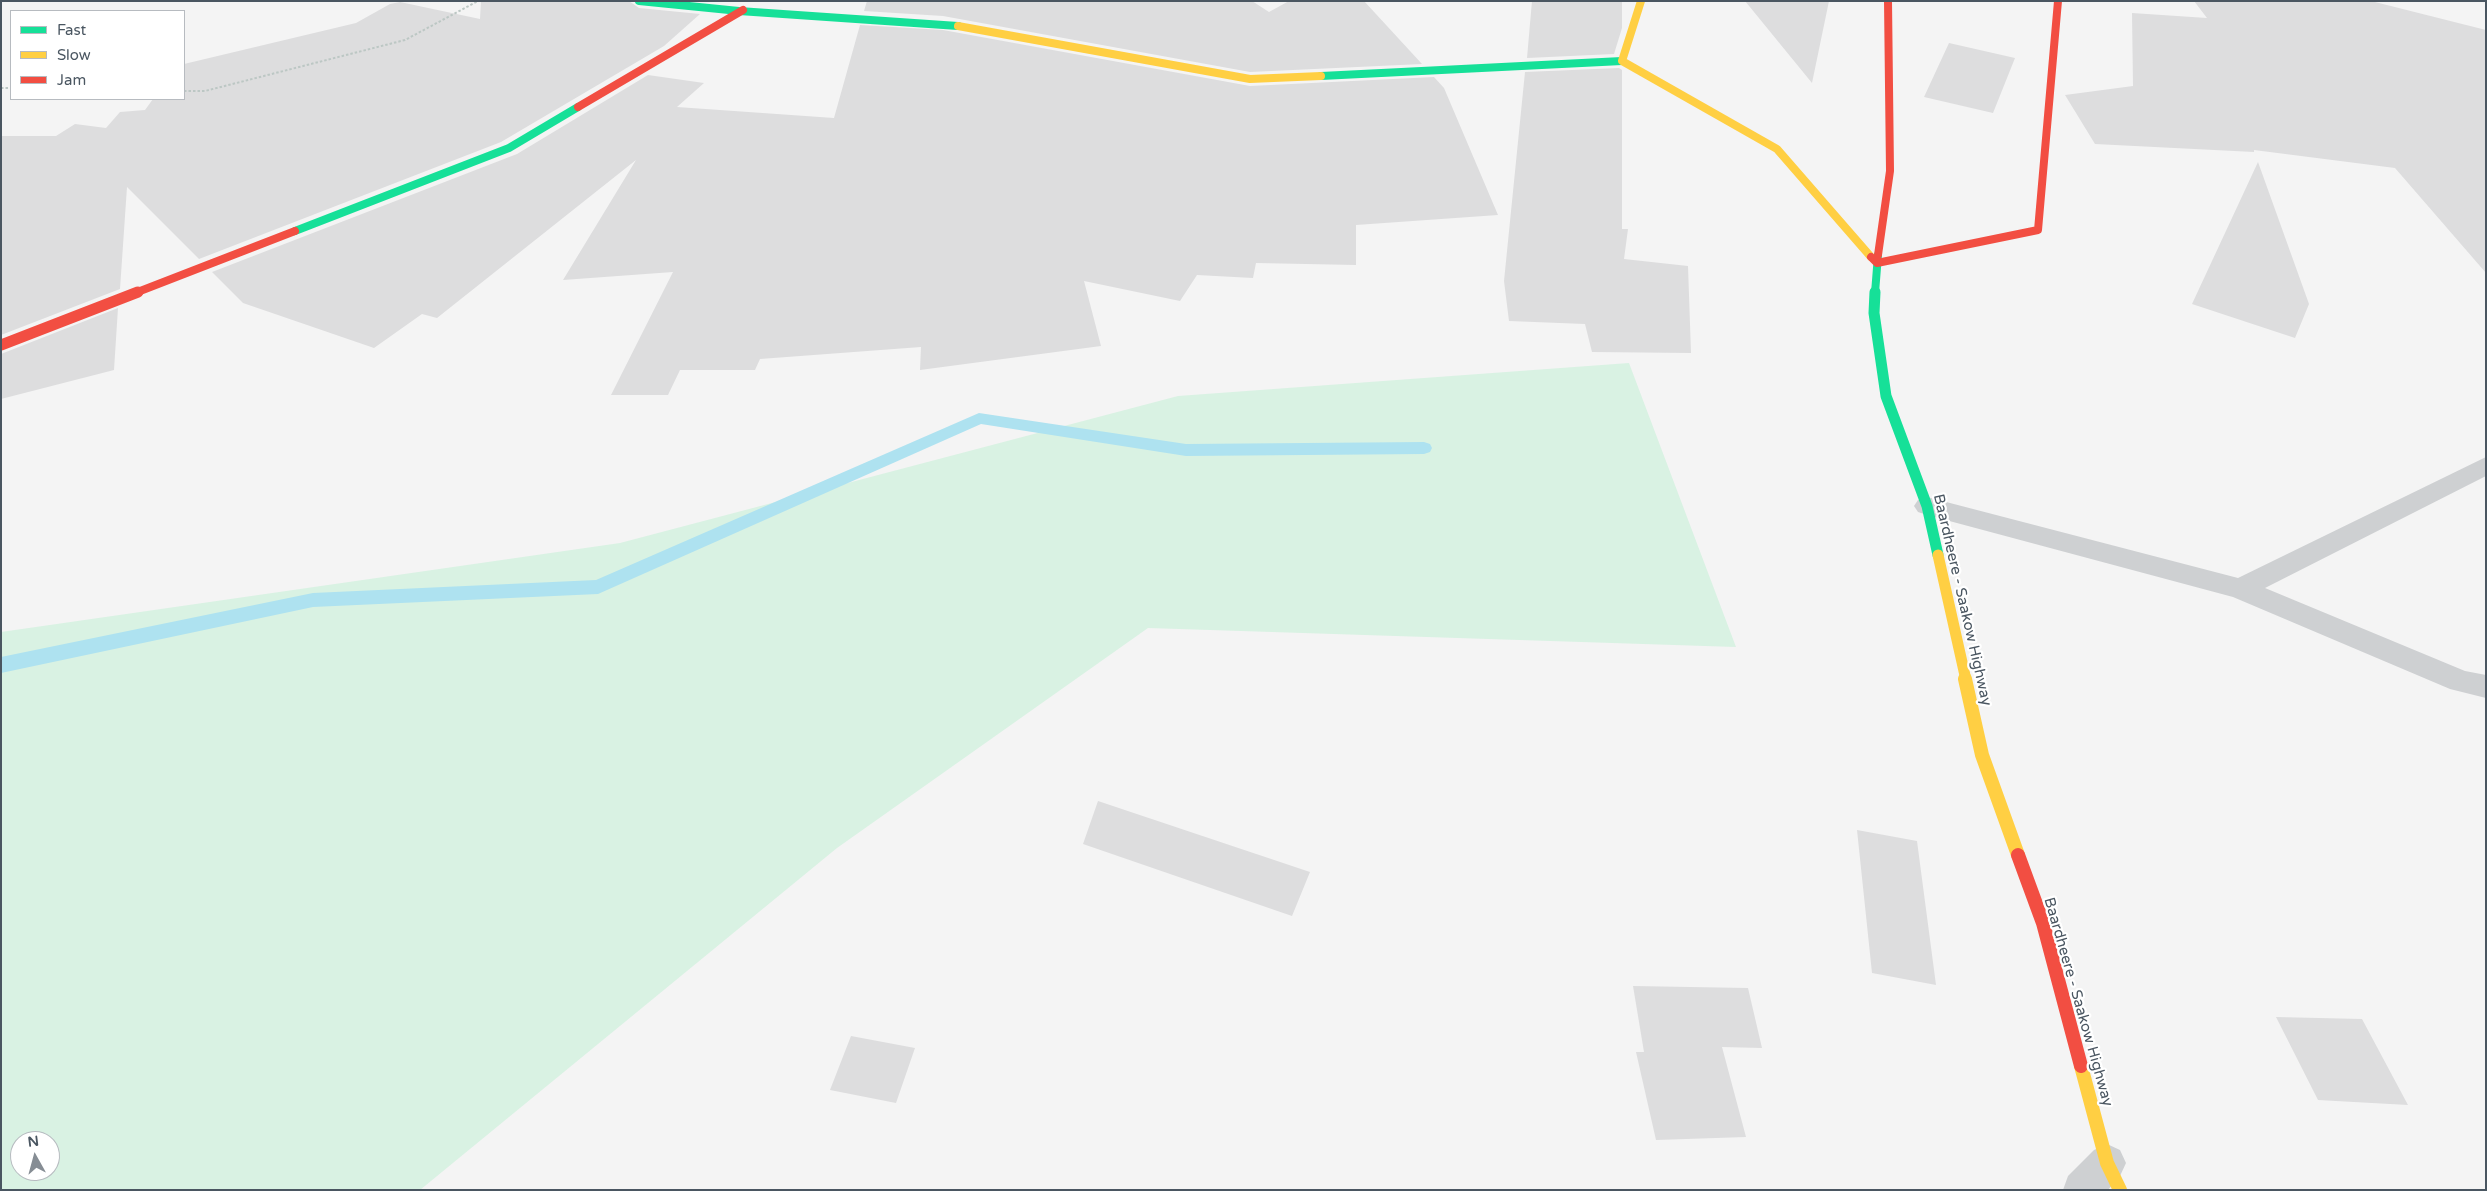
<!DOCTYPE html>
<style>
body{margin:0}
#map{position:relative;width:2487px;height:1191px;overflow:hidden;background:#f4f4f4;font-family:"Varela Round",sans-serif}
canvas{display:block}
.frame{position:absolute;inset:0;border:2px solid #4a5661;pointer-events:none}
.legend{position:absolute;left:10px;top:10px;width:175px;height:90px;box-sizing:border-box;background:#fff;border:1px solid #b7bbc0;margin:0;padding:6px 9px;list-style:none;font-size:15px;color:#4a5661}
.legend li{display:flex;align-items:center;gap:10px;height:25px}
.legend b{width:25px;border:1px solid #b7bbc0}
.north{position:absolute;left:10px;top:1131px;width:50px;height:50px;box-sizing:border-box;background:#fff;border:1px solid #b7bbc0;border-radius:50%;rotate:353deg;font-size:14px;font-weight:700;line-height:20px;text-align:center;color:#4a5661}
.north::after{content:'';display:block;margin:auto;width:18px;height:22px;background:#868d94;clip-path:polygon(50% 0,100% 100%,50% 72%,0 100%)}
</style>
<div id="map">
<canvas width="2487" height="1191"></canvas>
<div class="frame"></div>
<ul class="legend">
<li><b style="height:6px;background:#16e098"></b>Fast</li>
<li><b style="height:6px;background:#ffcf43"></b>Slow</li>
<li><b style="height:6px;background:#f24e42"></b>Jam</li>
</ul>
<div class="north">N</div>
</div>
<script>
const c = document.querySelector('canvas').getContext('2d');
c.lineJoin = 'round';
function fill(path, color) {
  c.fillStyle = color;
  c.fill(path, 'evenodd');
}
function poly(rows) {
  const path = new Path2D();
  for (const r of rows) {
    path.moveTo(r[0], r[1]);
    for (let i = 2; i < r.length; i += 2) path.lineTo(r[i], r[i + 1]);
  }
  return path;
}
function trace(path, color, width, dash) {
  c.strokeStyle = color;
  c.lineWidth = width;
  c.lineCap = dash ? 'butt' : 'round';
  c.setLineDash(dash || []);
  c.stroke(path);
}
function drawText(font, color, halo, rows, align = 'center') {
  c.font = font + ' "Varela Round",sans-serif';
  c.lineWidth = 4.5;
  c.setLineDash([]);
  c.textBaseline = 'middle';
  c.strokeStyle = halo;
  c.fillStyle = color;
  for (const [text, x, y, turn = 0] of rows) {
    c.save();
    c.translate(x, y);
    c.rotate((+turn || 0) * Math.PI / 180);
    c.textAlign = isNaN(turn) ? turn : align;
    if (halo) c.strokeText(text, 0, 0);
    c.fillText(text, 0, 0);
    c.restore();
  }
}
const green = poly([
 [1629,363,1736,647,1148,628,837,848,420,1190,1,1190,1,632,620,543,1178,396],
 [20,1141,50,1141,50,1171,20,1171]
]);
const stream = poly([
 [979,413,1186,444,1424,442,1430,444,1432,448,1430,452,1424,454,1186,456,981,424,598,594,313,607,1,673,1,657,313,593,596,580,979,413]
]);
const building = poly([
 [481,1,629,1,639,8,700,14,664,46,501,142,199,259,127,187,120,289,1,335,1,136,56,136,75,124,106,128,120,112,145,110,153,99,184,99,184,64,356,23,390,4,400,2,480,19],
 [867,1,1252,1,1269,12,1289,1,1364,1,1422,64,1250,72,943,16,864,11],
 [1532,1,1622,1,1622,28,1614,54,1527,58],
 [1745,1,1829,1,1812,83],
 [2194,1,2371,1,2486,30,2486,273,2395,168,2254,150,2254,152,2095,144,2065,95,2133,86,2132,13,2207,18],
 [860,25,943,30,1250,86,1434,77,1444,88,1498,215,1356,225,1356,265,1256,263,1253,278,1197,275,1180,301,1084,281,1101,346,920,370,921,347,760,359,755,370,680,370,668,395,611,395,673,272,563,280,636,160,437,318,422,314,374,348,243,303,212,272,517,154,648,75,704,83,677,107,834,118],
 [1949,43,2015,58,1993,113,1924,97],
 [1619,68,1622,70,1622,229,1628,229,1624,259,1688,266,1691,353,1592,352,1585,324,1509,321,1504,281,1525,72],
 [2258,162,2309,304,2295,338,2192,304],
 [118,308,114,370,1,399,1,354],
 [1098,801,1310,872,1292,916,1083,844],
 [1857,830,1917,841,1936,985,1872,973],
 [1633,986,1748,988,1762,1048,1722,1047,1746,1137,1656,1140,1636,1052,1644,1052],
 [2276,1017,2362,1019,2408,1105,2318,1100],
 [851,1036,915,1048,896,1103,830,1090]
]);
const path = poly([
 [1,88,11,88],
 [184,91,205,91,405,40,478,1]
]);
const street = poly([
 [2486,457,2486,476,2265,588,2465,671,2486,675,2486,698,2450,689,2233,597,1927,515,1918,512,1914,506,1918,500,1927,497,2238,578,2486,457],
 [2107,1144,2120,1150,2126,1163,2120,1176,2108,1190,2063,1190,2068,1176,2094,1150,2107,1144]
]);
const fastFar1 = poly([
 [639,1,739,11,958,26],
 [1321,76,1622,61],
 [295,231,509,148,578,107],
 [1875,293,1878,255]
]);
const fast = poly([
 [1875,292,1874,313,1886,396,1927,506,1938,555]
]);
const slowFar2 = poly([
 [1641,1,1622,61,1777,149,1871,257],
 [958,26,1250,79,1321,76]
]);
const slowFar1 = poly([
 [1938,555,1966,680]
]);
const slow = poly([
 [1965,679,1982,755,2018,855],
 [2081,1066,2107,1163,2120,1190]
]);
const jamFar2 = poly([
 [578,107,743,10],
 [1878,255,1890,171,1888,1],
 [1871,257,1877,263,2038,230,2058,1],
 [135,293,295,231]
]);
const jamFar1 = poly([
 [1,345,138,292]
]);
const jam = poly([
 [2018,855,2043,923,2081,1066]
]);
const streetNames = [
 ["Baardheere - Saakow Highway",1962,600,77],
 ["Baardheere - Saakow Highway",2078,1002,74]
];
fill(green, '#d9f2e3');
fill(stream, '#aee2f0');
fill(building, '#ddddde');
trace(path, '#bcc7c4', 2, [2.5, 2]);
fill(street, '#ced0d2');
trace(fastFar1, '#16e098', 8);
trace(fast, '#16e098', 11);
trace(slowFar2, '#ffcf43', 8);
trace(slowFar1, '#ffcf43', 11);
trace(slow, '#ffcf43', 14);
trace(jamFar2, '#f24e42', 8);
trace(jamFar1, '#f24e42', 11);
trace(jam, '#f24e42', 14);
drawText('15px', '#4a5661', '#fff', streetNames);
</script>
